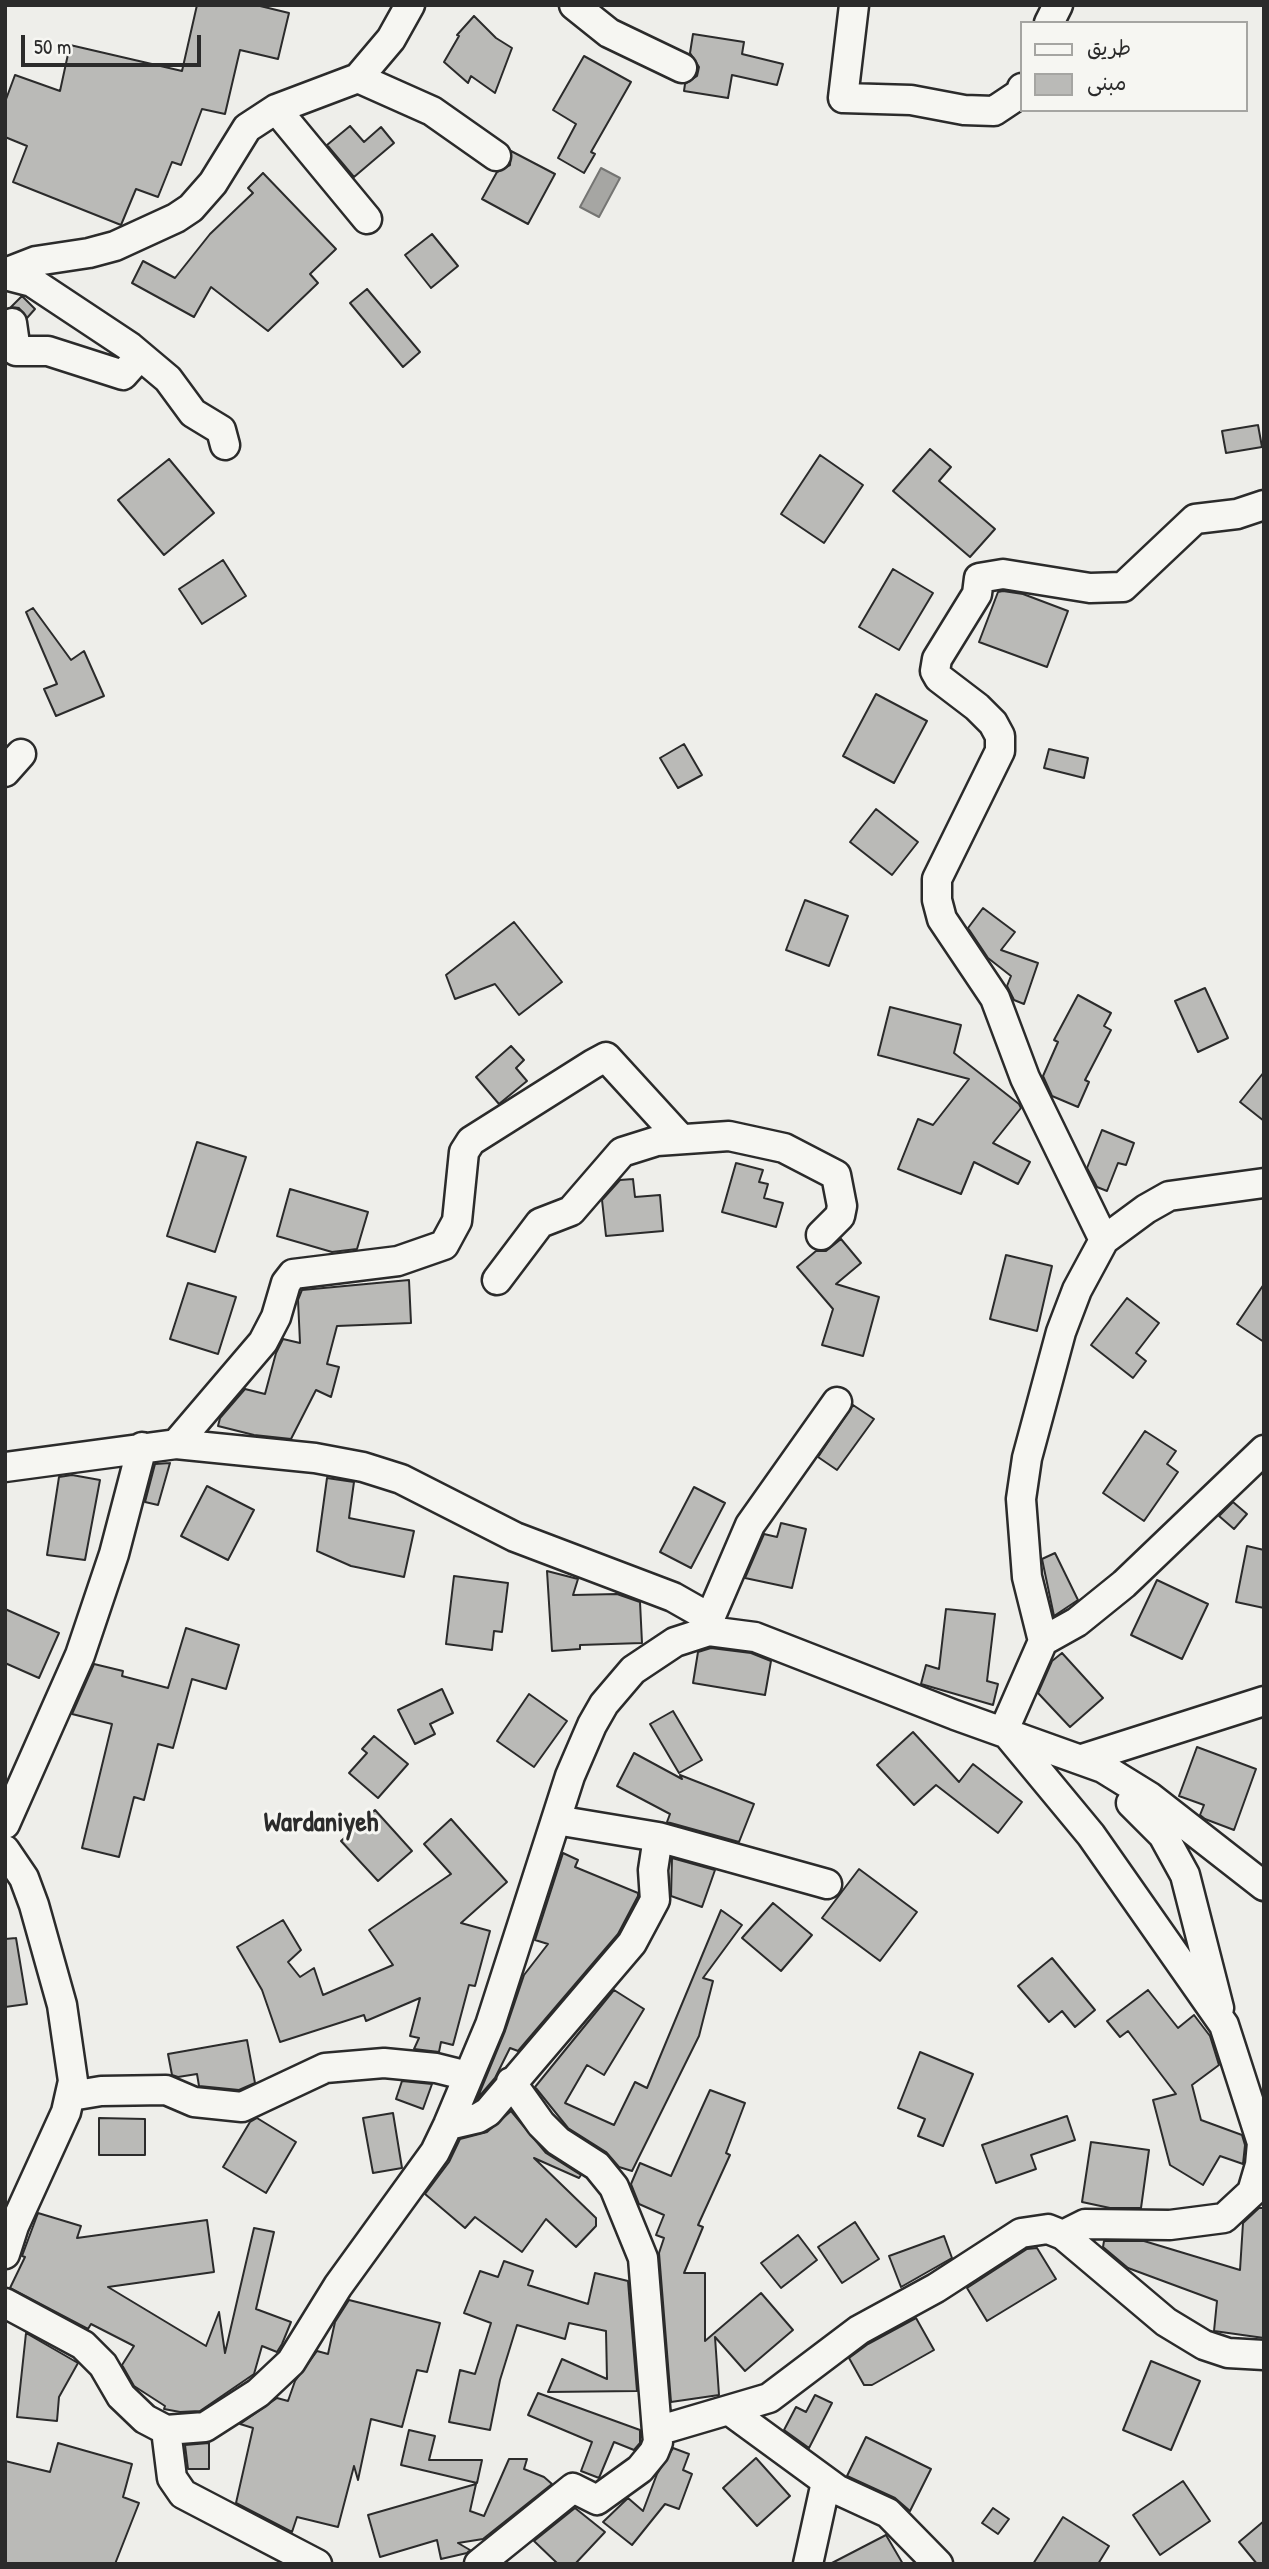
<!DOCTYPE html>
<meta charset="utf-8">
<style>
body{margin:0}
#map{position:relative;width:1269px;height:2569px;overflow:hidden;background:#eeeeea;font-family:"Patrick Hand","Playpen Sans Arabic",sans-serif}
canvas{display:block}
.frame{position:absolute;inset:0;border:7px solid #2b2b2b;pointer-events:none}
.legend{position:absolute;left:1020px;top:21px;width:228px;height:91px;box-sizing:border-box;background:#f6f6f2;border:2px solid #a5a5a2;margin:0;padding:9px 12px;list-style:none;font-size:21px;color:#2b2b2b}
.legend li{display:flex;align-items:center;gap:14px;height:35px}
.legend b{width:35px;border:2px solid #a5a5a2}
.scale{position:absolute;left:21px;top:35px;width:180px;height:32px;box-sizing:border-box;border:4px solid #2b2b2b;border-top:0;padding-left:9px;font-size:21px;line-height:24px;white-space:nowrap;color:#2b2b2b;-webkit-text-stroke:5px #f6f6f2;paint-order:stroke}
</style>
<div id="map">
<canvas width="1269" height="2569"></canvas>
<div class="frame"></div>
<ul class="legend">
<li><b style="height:9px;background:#f6f6f2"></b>طريق</li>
<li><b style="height:19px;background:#babab7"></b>مبنى</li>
</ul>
<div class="scale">50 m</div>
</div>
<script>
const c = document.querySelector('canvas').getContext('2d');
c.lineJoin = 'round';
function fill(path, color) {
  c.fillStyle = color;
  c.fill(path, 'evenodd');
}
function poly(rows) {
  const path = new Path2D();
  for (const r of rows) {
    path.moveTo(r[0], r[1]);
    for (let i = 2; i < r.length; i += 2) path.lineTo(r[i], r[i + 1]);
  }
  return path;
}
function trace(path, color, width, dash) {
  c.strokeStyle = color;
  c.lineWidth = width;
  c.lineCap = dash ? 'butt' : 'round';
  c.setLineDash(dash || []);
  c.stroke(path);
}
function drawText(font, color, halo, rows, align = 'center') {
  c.font = font + ' "Patrick Hand",sans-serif';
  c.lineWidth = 6;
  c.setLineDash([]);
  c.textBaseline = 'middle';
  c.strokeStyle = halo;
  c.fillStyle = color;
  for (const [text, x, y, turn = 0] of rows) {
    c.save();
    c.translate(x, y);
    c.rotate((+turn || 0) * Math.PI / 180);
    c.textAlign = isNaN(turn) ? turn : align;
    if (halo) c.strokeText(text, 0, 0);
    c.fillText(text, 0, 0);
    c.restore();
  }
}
const water = poly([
 [601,168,620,178,599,217,580,207,601,168]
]);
const building = poly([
 [197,5,256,5,289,13,278,59,240,50,225,114,202,109,181,165,172,162,158,197,136,189,121,225,13,182,27,146,5,137,5,102,15,75,60,91,70,45,182,71,197,5],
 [474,16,496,38,512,48,495,93,471,76,468,83,444,62,459,36,457,35,474,16],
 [693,34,744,42,742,54,783,64,777,85,732,75,728,98,684,91,685,84,697,76,699,67,690,53,693,34],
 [584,56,631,82,591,152,595,154,584,173,558,158,576,124,553,110,584,56],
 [350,126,364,142,381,127,394,143,354,177,327,145,350,126],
 [511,151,555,174,528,224,482,199,497,172,510,165,511,151],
 [263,173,336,249,310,274,318,283,268,331,211,287,194,317,132,283,143,261,175,278,210,234,253,193,248,188,263,173],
 [432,234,458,266,431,288,405,255,432,234],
 [367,289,420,352,403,367,350,303,367,289],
 [22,296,35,309,27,318,19,308,11,307,22,296],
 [1258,425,1262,447,1226,453,1222,431,1258,425],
 [930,449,951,467,939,481,995,529,970,557,893,491,930,449],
 [820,455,863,485,824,543,781,514,820,455],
 [169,459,214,513,164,555,118,500,169,459],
 [223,560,246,596,202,624,179,589,223,560],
 [893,569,933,593,899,650,859,627,893,569],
 [1003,591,1023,594,1068,611,1047,667,979,642,998,592,1003,591],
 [33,608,71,660,84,651,104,696,56,716,44,689,57,684,26,612,33,608],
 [876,694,927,721,894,783,843,756,876,694],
 [684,744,702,775,678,788,660,758,684,744],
 [1049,749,1088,758,1084,778,1044,768,1049,749],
 [876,809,918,842,892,875,850,842,876,809],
 [805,900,848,916,829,966,786,950,805,900],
 [983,908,1015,932,1001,950,1038,963,1024,1004,1014,1000,1007,986,1011,976,988,958,968,928,983,908],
 [514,922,562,982,519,1015,495,984,455,999,446,975,514,922],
 [1205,988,1228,1038,1198,1052,1175,1001,1205,988],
 [1078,995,1111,1013,1104,1026,1111,1030,1085,1080,1089,1082,1078,1107,1052,1096,1043,1076,1058,1042,1054,1040,1078,995],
 [890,1007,961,1025,954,1053,1019,1104,1021,1108,993,1143,1030,1162,1018,1184,974,1162,961,1194,898,1169,918,1119,933,1125,969,1079,878,1055,890,1007],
 [511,1046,524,1060,516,1068,527,1081,499,1104,476,1077,511,1046],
 [1264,1072,1264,1121,1240,1102,1264,1072],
 [1102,1130,1134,1143,1126,1165,1118,1163,1107,1191,1097,1187,1087,1168,1102,1130],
 [197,1142,246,1157,215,1252,167,1236,197,1142],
 [736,1163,763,1170,759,1182,768,1184,764,1198,783,1203,776,1227,722,1212,736,1163],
 [633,1179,635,1197,660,1195,663,1231,606,1236,602,1200,620,1180,633,1179],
 [290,1189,368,1212,357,1249,332,1252,277,1236,290,1189],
 [841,1239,861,1263,836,1284,879,1297,863,1356,822,1345,833,1309,797,1267,816,1251,826,1251,841,1239],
 [1006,1255,1052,1266,1037,1331,990,1319,1006,1255],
 [409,1280,411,1323,337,1326,327,1364,339,1367,331,1397,316,1390,291,1439,254,1435,218,1426,220,1418,245,1389,265,1394,276,1353,283,1339,300,1343,298,1300,302,1290,409,1280],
 [188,1283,236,1297,218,1354,170,1339,188,1283],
 [1264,1284,1264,1342,1237,1324,1264,1284],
 [1127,1298,1159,1323,1136,1353,1146,1361,1133,1378,1091,1345,1127,1298],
 [853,1405,874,1419,837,1470,818,1457,853,1405],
 [1145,1431,1176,1451,1167,1464,1178,1472,1144,1521,1103,1493,1145,1431],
 [170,1463,158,1505,145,1502,155,1464,170,1463],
 [72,1475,100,1480,85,1560,47,1555,59,1477,72,1475],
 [327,1478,354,1482,349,1518,414,1531,404,1577,351,1566,317,1551,327,1478],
 [207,1486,254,1510,228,1560,181,1536,207,1486],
 [694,1487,725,1503,691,1568,660,1552,694,1487],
 [1233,1502,1247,1514,1234,1529,1219,1516,1233,1502],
 [781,1523,806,1529,792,1588,745,1578,764,1534,777,1537,781,1523],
 [1247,1546,1264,1550,1264,1608,1236,1602,1247,1546],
 [1055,1553,1078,1600,1054,1616,1042,1559,1055,1553],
 [547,1571,578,1579,573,1595,617,1594,640,1602,642,1643,580,1645,580,1649,552,1651,547,1571],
 [454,1576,508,1583,502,1632,494,1631,492,1650,446,1644,454,1576],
 [1157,1580,1208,1604,1182,1659,1131,1635,1157,1580],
 [5,1609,59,1633,39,1678,5,1663,5,1609],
 [946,1609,995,1614,987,1681,998,1684,993,1705,921,1684,926,1665,939,1669,946,1609],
 [186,1628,239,1645,226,1689,192,1679,173,1748,158,1744,144,1800,134,1797,119,1857,82,1848,112,1724,72,1714,94,1664,123,1671,122,1676,168,1688,186,1628],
 [711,1648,751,1653,771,1661,765,1695,693,1683,698,1652,711,1648],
 [1062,1653,1103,1698,1070,1727,1038,1693,1052,1661,1062,1653],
 [442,1689,453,1713,430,1724,435,1734,415,1744,398,1710,442,1689],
 [529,1694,567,1721,534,1767,497,1741,529,1694],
 [673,1711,702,1760,679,1773,650,1724,673,1711],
 [913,1732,959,1782,973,1764,1022,1802,998,1833,936,1785,914,1805,877,1765,913,1732],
 [374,1736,408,1764,378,1798,349,1773,367,1753,362,1749,374,1736],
 [1197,1747,1256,1769,1234,1830,1205,1819,1200,1815,1204,1805,1179,1796,1197,1747],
 [634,1753,682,1779,680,1775,754,1804,739,1842,667,1822,670,1814,617,1786,634,1753],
 [375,1810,412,1851,378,1881,341,1841,375,1810],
 [451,1819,507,1882,461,1923,490,1931,475,1986,469,1985,453,2045,441,2042,439,2052,414,2049,419,2038,410,2036,420,1998,366,2021,364,2015,280,2042,262,1990,237,1947,283,1920,301,1950,288,1962,300,1977,314,1968,323,1995,393,1965,369,1930,451,1874,424,1844,451,1819],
 [563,1853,578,1860,575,1867,638,1893,638,1896,618,1934,518,2051,510,2048,495,2078,477,2099,505,2031,524,1975,548,1944,535,1940,563,1853],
 [672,1858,715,1870,702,1907,671,1896,672,1858],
 [859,1869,917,1912,880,1961,822,1918,859,1869],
 [773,1903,812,1935,781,1971,742,1938,773,1903],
 [721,1910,742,1925,703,1978,713,1981,699,2036,632,2171,619,2167,606,2152,568,2128,535,2087,614,1990,644,2009,604,2075,587,2065,565,2103,614,2125,635,2082,647,2088,721,1910],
 [16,1938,27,2004,5,2007,5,1939,16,1938],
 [1052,1958,1095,2010,1075,2027,1062,2011,1049,2022,1018,1986,1052,1958],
 [1148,1990,1178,2028,1194,2015,1210,2036,1219,2065,1192,2085,1201,2120,1242,2135,1245,2145,1243,2164,1220,2156,1203,2185,1170,2165,1153,2100,1176,2094,1128,2031,1120,2037,1107,2021,1148,1990],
 [247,2040,255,2083,239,2090,199,2086,197,2074,178,2077,172,2075,168,2054,247,2040],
 [920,2052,973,2074,943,2146,918,2136,925,2119,898,2108,920,2052],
 [402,2081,432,2084,423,2109,396,2099,402,2081],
 [710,2090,745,2103,726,2153,730,2155,698,2225,703,2227,684,2273,705,2273,705,2341,761,2293,793,2330,745,2371,715,2337,719,2395,671,2402,659,2253,664,2238,656,2235,664,2215,639,2204,631,2184,640,2163,671,2176,710,2090],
 [511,2111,546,2153,581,2175,579,2178,534,2158,596,2218,596,2226,576,2247,546,2219,522,2252,475,2217,465,2228,425,2194,449,2162,460,2139,487,2132,511,2111],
 [393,2113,402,2168,373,2173,363,2118,393,2113],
 [1067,2116,1075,2140,1031,2155,1036,2169,996,2183,982,2145,1067,2116],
 [99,2118,145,2119,145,2155,99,2155,99,2118],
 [257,2118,296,2142,266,2193,223,2167,250,2122,257,2118],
 [1091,2142,1149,2150,1141,2208,1110,2208,1082,2202,1091,2142],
 [1259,2208,1264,2208,1264,2338,1214,2331,1217,2301,1128,2268,1103,2247,1104,2241,1144,2241,1240,2270,1243,2223,1259,2208],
 [38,2213,81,2226,77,2238,207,2220,214,2272,108,2287,206,2346,219,2312,225,2353,254,2228,274,2232,256,2309,291,2322,282,2344,277,2352,262,2346,254,2374,200,2411,180,2412,164,2409,165,2406,134,2386,122,2365,134,2346,91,2324,88,2329,10,2288,25,2257,22,2256,38,2213],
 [855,2222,879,2259,842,2283,818,2247,855,2222],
 [798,2235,817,2260,781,2288,761,2263,798,2235],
 [944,2236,952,2258,901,2287,889,2256,944,2236],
 [1037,2248,1056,2279,987,2321,967,2288,1027,2249,1037,2248],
 [504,2261,533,2271,528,2285,588,2304,595,2273,628,2281,637,2391,548,2392,562,2359,607,2379,606,2331,569,2323,565,2339,517,2325,500,2380,490,2430,449,2422,460,2370,475,2374,491,2323,464,2313,480,2271,498,2277,504,2261],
 [349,2300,440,2323,427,2372,417,2370,402,2427,371,2419,358,2480,354,2466,338,2527,297,2517,292,2532,236,2503,253,2428,240,2424,277,2398,288,2401,295,2381,317,2351,328,2354,335,2322,349,2300],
 [916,2318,934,2350,872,2385,864,2385,849,2358,868,2344,916,2318],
 [26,2333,78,2363,59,2397,57,2421,17,2417,26,2333],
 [1151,2361,1200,2381,1171,2450,1123,2430,1151,2361],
 [538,2393,640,2430,640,2443,634,2450,614,2442,599,2478,581,2471,592,2442,528,2415,538,2393],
 [815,2395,832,2403,809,2448,784,2430,796,2407,806,2412,815,2395],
 [409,2430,435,2436,429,2460,482,2460,477,2483,401,2465,409,2430],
 [866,2437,931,2469,910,2511,895,2498,847,2476,866,2437],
 [58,2443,132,2464,123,2497,139,2503,115,2564,5,2564,5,2461,50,2472,58,2443],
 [209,2443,209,2469,188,2469,185,2445,209,2443],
 [673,2448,689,2454,683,2470,692,2474,679,2509,665,2504,632,2545,603,2522,628,2498,643,2511,657,2474,673,2448],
 [756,2458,790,2496,757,2526,723,2488,756,2458],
 [509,2459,527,2459,524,2469,544,2477,552,2484,483,2539,458,2543,470,2550,467,2553,441,2559,437,2540,380,2557,368,2515,476,2484,470,2511,484,2516,509,2459],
 [1183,2481,1210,2521,1160,2555,1133,2515,1183,2481],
 [575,2508,605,2532,575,2564,558,2564,534,2541,575,2508],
 [993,2508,1009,2519,998,2534,982,2523,993,2508],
 [1063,2517,1109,2546,1098,2564,1033,2564,1063,2517],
 [1264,2521,1264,2564,1257,2564,1239,2542,1264,2521],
 [886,2535,903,2564,830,2564,886,2535]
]);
const minor = poly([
 [574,5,609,33,682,68],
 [854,5,843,98,911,100,964,110,994,111,1021,93,1022,88],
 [1049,23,1058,5],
 [358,78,432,111,496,156],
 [276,109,367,219],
 [5,273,36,261,89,253,115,246,176,218,191,208,213,183,247,128,276,109,358,78,391,39,410,5],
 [5,275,32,282,130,347,168,379,193,413,221,430,225,445],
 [12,323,16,351,48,351,123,375,140,356],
 [5,772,21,754],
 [1104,1240,1025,1078,995,998,942,919,937,900,937,879,1000,751,1000,736,993,723,977,707,939,678,935,671,937,659,977,594,979,578,1003,574,1090,588,1123,587,1195,519,1237,514,1264,505],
 [497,1280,540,1223,571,1211,622,1152,657,1141,729,1136,784,1148,836,1175,842,1206,840,1216,821,1235],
 [176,1444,263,1342,276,1317,286,1283,293,1274,398,1261,444,1245,457,1221,464,1152,471,1141,593,1064,606,1057,681,1139],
 [5,1467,176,1444,315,1458,363,1467,401,1479,515,1537,673,1597,710,1618],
 [709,1631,710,1618,750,1525,837,1402],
 [1043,1641,1027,1577,1021,1499,1027,1458,1061,1332,1077,1290,1104,1240,1146,1209,1169,1196,1264,1183],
 [1082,1759,1264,1701],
 [1131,1803,1163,1835,1185,1875,1219,2008],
 [556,1820,658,1837,827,1884],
 [5,1824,80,1655,114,1554,142,1447],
 [5,1850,24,1878,34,1905,62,2005,73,2081,66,2112,14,2226,5,2254],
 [511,2082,541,2124,558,2141,597,2166,614,2187,643,2258,657,2431],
 [71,2096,101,2091,166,2090,194,2102,242,2107,325,2068,384,2063,436,2068,468,2076],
 [448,2125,478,2118,488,2112,632,1943,655,1900,653,1870,658,1837],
 [1063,2235,1085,2224,1170,2225,1224,2218,1252,2192,1260,2165,1262,2143,1224,2025,1091,1835,1004,1730,1043,1641,1077,1622,1124,1584,1264,1450],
 [5,2303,83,2345,103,2365,121,2396,145,2419,166,2430,205,2427,258,2393,291,2362,338,2286,435,2152,448,2125,490,2025,570,1776,592,1725,604,1704,633,1670,675,1642,709,1631,755,1637,955,1715,1103,1768,1150,1797,1264,1886],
 [730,2411,838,2490,888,2513,938,2564],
 [166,2430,172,2478,183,2494,317,2564],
 [479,2564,573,2488,597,2500,640,2469,654,2452,658,2442,657,2431,769,2398,859,2330,936,2288,1021,2233,1048,2229,1063,2235,1166,2322,1204,2345,1228,2353,1264,2355],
 [808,2564,826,2482]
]);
const quarterNames = [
 ["Wardaniyeh",321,1824]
];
fill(water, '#a6a6a3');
trace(water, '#757573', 2);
fill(building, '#babab7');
trace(building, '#2b2b2b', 2);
trace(minor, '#2b2b2b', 33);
trace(minor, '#f6f6f2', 28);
drawText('bold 28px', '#2b2b2b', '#f6f6f2', quarterNames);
</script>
